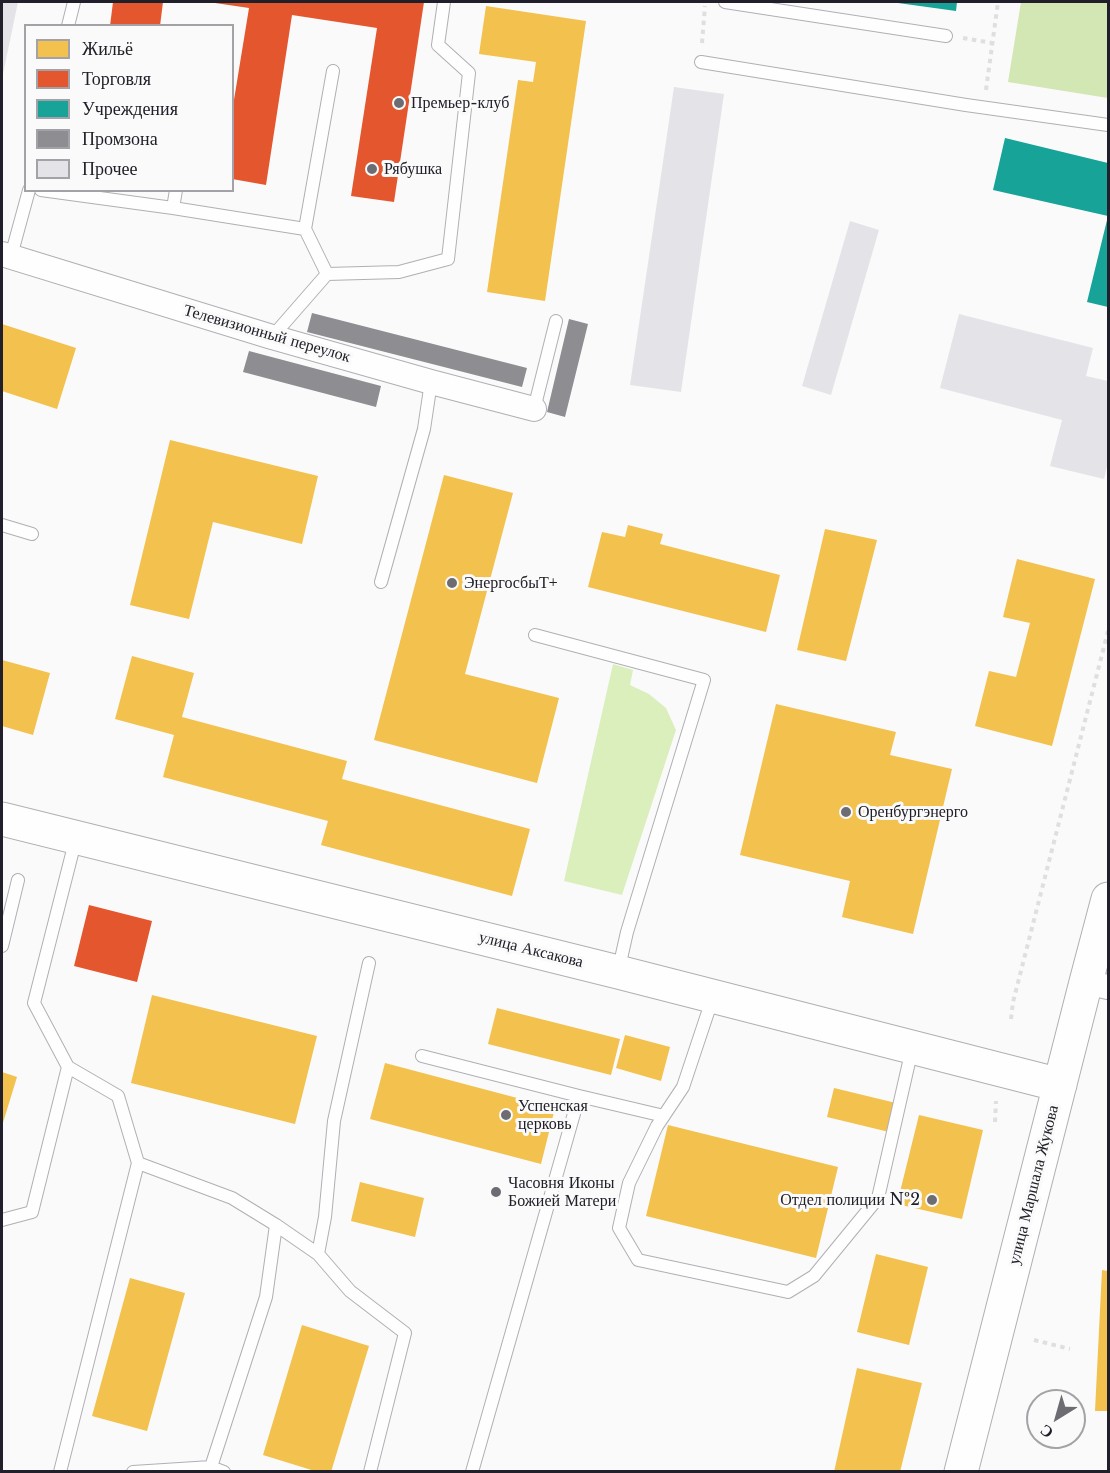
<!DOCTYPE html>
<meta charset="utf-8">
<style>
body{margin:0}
#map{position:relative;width:1110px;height:1473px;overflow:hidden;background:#fafafa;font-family:"Libre Baskerville",serif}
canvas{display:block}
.frame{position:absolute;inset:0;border:3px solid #21202a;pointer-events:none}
.legend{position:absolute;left:24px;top:24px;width:210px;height:168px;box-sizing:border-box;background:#fafafa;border:2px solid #a3a3a7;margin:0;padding:8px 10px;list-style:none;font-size:18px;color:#21202a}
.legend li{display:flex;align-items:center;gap:12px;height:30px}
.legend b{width:30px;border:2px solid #a3a3a7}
.north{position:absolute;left:1026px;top:1389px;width:60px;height:60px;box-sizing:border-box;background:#fafafa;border:2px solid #a3a3a7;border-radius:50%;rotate:217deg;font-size:16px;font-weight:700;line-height:24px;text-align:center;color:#21202a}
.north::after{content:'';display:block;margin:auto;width:21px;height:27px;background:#6d6c73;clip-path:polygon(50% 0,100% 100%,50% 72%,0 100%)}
</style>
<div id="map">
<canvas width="1110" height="1473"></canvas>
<div class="frame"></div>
<ul class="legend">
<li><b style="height:16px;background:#f2c14e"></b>Жильё</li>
<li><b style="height:16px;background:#e4572e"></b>Торговля</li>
<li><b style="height:16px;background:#17a398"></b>Учреждения</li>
<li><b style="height:16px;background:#8d8d92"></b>Промзона</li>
<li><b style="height:16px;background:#e4e3e8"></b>Прочее</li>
</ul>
<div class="north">С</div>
</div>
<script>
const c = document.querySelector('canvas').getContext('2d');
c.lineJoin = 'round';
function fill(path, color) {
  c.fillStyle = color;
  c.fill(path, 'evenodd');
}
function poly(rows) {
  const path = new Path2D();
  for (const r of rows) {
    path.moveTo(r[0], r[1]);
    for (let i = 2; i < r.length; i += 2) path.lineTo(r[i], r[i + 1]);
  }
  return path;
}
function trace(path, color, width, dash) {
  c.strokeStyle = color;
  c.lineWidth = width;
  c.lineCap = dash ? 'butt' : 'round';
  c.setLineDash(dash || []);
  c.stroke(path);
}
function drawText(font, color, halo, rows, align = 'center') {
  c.font = font + ' "Libre Baskerville",serif';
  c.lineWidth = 6;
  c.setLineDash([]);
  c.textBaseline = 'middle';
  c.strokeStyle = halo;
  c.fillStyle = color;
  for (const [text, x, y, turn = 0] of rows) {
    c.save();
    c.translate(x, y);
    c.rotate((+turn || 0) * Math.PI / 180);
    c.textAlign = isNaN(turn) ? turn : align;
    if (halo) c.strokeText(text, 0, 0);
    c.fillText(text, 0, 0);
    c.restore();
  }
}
const green = poly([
 [613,664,633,670,630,685,649,694,666,708,676,730,622,895,564,881]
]);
const forest = poly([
 [1021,2,1108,2,1108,98,1008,82]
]);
const homes = poly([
 [486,6,586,21,545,301,487,292,518,80,533,82,536,62,479,54],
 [2,324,76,348,57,409,2,391],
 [170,440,318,476,302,544,213,522,189,619,130,605],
 [444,475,513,493,465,674,559,698,537,783,374,740],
 [628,525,663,534,660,544,780,575,766,632,588,587,602,532,625,537],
 [825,529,877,540,846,661,797,650],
 [1017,559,1095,579,1052,746,975,726,989,671,1016,677,1030,623,1003,617],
 [132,656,194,673,182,717,347,761,342,779,530,829,512,896,321,845,328,821,163,777,174,735,115,719],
 [2,660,50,673,33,735,2,726],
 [776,704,896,732,890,755,952,769,913,934,842,917,850,881,740,855],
 [152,995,317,1036,295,1124,131,1083],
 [497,1008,620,1039,611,1075,488,1044],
 [625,1035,670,1047,661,1081,616,1068],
 [385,1063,555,1108,541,1164,370,1119],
 [2,1072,17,1077,2,1126],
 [834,1088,896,1103,889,1132,827,1117],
 [919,1115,983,1130,962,1219,897,1204],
 [668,1125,838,1167,816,1258,646,1216],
 [360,1182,424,1198,415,1237,351,1221],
 [876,1254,928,1267,909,1345,857,1332],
 [1102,1270,1108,1271,1108,1411,1095,1411],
 [130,1278,185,1293,147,1431,92,1416],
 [302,1325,369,1346,331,1472,318,1472,263,1455],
 [857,1368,922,1383,900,1472,834,1472]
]);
const shops = poly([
 [113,2,163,2,160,26,110,26],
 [215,2,424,2,394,202,351,196,377,28,292,15,266,185,232,179,232,112,249,8,215,3],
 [89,905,152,921,137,982,74,966]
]);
const public = poly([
 [898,2,957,2,956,11,898,3],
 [1005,138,1108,163,1108,307,1087,302,1108,216,993,190]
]);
const industry = poly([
 [312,313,527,368,522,387,307,332],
 [569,319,588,324,565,417,547,412],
 [249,351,381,386,376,407,243,372]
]);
const building = poly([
 [2,2,18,2,3,74,2,74],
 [674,87,724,94,681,392,630,385],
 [850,221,879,230,831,395,802,386],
 [959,314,1093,348,1086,376,1108,381,1108,462,1104,479,1050,466,1062,420,940,388]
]);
const path = poly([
 [963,38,992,43],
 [702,43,705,6],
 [986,90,998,2],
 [1011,1019,1013,1002,1108,631],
 [995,1122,996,1101],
 [1034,1340,1070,1349]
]);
const service = poly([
 [725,2,946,36],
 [68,26,74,2],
 [701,62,966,105,1108,125],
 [41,190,173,208,305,229,333,71],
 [173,208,176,190],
 [305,229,327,274],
 [11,256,29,190],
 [272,337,327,274,399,272,448,259,469,73,438,45,444,2],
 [534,409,556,321],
 [2,525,32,534],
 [381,582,424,429,431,382],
 [535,635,704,680,627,932,618,972],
 [2,946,18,880],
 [369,963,334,1121,325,1217,318,1254,350,1291,405,1333,370,1472],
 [713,997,683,1087,657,1126,629,1183,619,1228,638,1260,788,1292,814,1276,878,1198,912,1049],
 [422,1056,579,1096,664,1116],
 [138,1163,232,1198,276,1225,318,1254],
 [2,1220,32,1212,68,1067],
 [211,1467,266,1297,276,1225],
 [60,1472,138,1163,118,1096,68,1067,34,1003,76,838],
 [133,1472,211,1467,224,1472],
 [472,1472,579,1096]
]);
const minor = poly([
 [2,254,272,337,431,382,534,409],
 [1086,982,1108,987]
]);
const secondary = poly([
 [2,819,618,972,1060,1085],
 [961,1472,1086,982,1108,899]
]);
const markers = [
 [399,103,6,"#6d6c73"],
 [372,169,6,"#6d6c73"],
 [452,583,6,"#6d6c73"],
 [846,812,6,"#6d6c73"],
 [506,1115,6,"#6d6c73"],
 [496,1192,6,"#6d6c73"],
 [932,1200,6,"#6d6c73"]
];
const poiNames = [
 ["Премьер-клуб",411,103],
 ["Рябушка",384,169],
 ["ЭнергосбыТ+",464,583],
 ["Оренбургэнерго",858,812],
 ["Успенская",518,1106],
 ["церковь",518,1124],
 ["Часовня Иконы",508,1183],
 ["Божией Матери",508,1201],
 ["Отдел полиции №2",920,1200,"right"]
];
const streetNames = [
 ["Телевизионный переулок",267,334,16],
 ["улица Аксакова",531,950,14],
 ["улица Маршала Жукова",1034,1185,-76]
];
fill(green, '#dbefbd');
fill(forest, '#d2e7b3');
fill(homes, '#f2c14e');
fill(shops, '#e4572e');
fill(public, '#17a398');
fill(industry, '#8d8d92');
fill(building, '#e4e3e8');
trace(service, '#b0afb5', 14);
trace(minor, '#b0afb5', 26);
trace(secondary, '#b0afb5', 35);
trace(path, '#dfdfdf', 4, [4.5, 4.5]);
trace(service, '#fefefe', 12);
trace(minor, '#fefefe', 24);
trace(secondary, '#fefefe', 33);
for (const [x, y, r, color] of markers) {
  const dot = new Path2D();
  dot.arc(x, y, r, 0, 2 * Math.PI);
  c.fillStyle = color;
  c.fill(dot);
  trace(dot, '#fafafa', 2);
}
drawText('16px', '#21202a', '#fafafa', poiNames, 'left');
drawText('16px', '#21202a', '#fafafa', streetNames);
</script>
